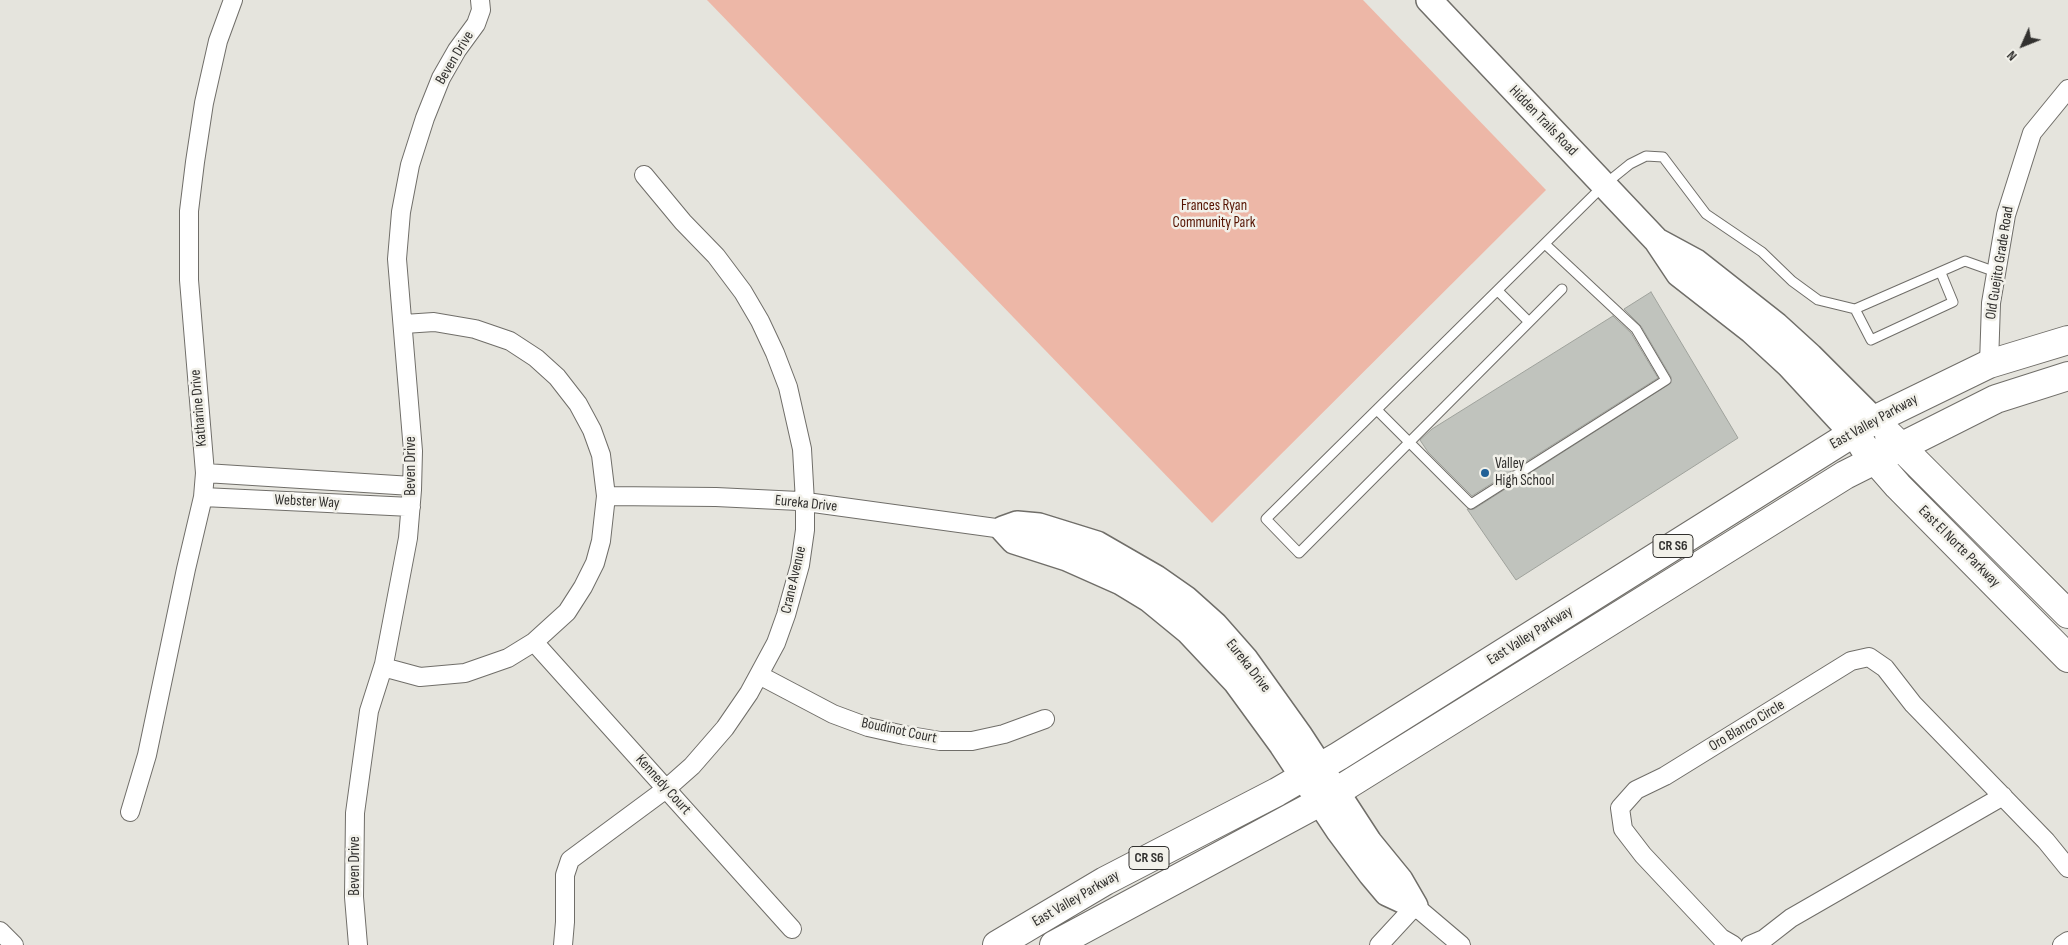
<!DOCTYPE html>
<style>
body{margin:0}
#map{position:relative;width:2068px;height:945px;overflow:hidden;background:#e5e4dd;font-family:"Sofia Sans Condensed",sans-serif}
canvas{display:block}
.north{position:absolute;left:1998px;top:20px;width:50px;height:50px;-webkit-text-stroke:4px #f2f1ea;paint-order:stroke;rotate:226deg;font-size:14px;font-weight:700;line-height:20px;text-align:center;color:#32312f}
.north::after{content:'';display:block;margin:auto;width:18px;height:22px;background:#32312f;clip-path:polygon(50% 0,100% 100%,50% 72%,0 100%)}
</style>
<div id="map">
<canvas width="2068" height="945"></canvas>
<div class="north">N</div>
</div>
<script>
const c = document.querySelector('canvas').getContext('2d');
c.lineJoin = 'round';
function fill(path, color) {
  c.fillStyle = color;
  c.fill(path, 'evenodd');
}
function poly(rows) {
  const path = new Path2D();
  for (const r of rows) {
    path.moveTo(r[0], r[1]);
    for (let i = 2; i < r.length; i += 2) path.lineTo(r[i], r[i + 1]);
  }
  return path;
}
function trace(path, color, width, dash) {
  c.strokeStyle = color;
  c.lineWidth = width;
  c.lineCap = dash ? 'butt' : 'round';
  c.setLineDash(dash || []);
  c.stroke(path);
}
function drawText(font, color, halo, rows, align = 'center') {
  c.font = font + ' "Sofia Sans Condensed",sans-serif';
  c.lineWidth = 5;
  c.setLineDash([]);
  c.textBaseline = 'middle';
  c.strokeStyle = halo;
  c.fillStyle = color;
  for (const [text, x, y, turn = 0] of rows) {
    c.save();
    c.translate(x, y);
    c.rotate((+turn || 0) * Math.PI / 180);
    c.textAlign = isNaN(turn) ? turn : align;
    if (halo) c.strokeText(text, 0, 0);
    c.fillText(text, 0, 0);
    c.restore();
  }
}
const green = poly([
 [707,0,1363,0,1546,190,1212,523]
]);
const building = poly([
 [1651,292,1738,438,1516,580,1467,509,1474,509,1671,383,1671,377,1641,326,1624,309,1651,292],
 [1613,316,1631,333,1658,378,1472,496,1428,452,1420,440,1432,429,1613,316]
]);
const lane = poly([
 [1941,273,1953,302,1871,340,1855,309,1965,261,1996,272],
 [1562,289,1299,553,1266,519,1604,185,1630,164,1646,156,1663,157,1706,214,1762,252,1792,281,1818,300,1855,309],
 [1498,291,1529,322],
 [1377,410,1471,504,1666,380,1636,329,1545,244]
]);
const street = poly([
 [1989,364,1991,303,2006,215,2032,133,2068,89],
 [205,473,412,486],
 [606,496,716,497,799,501,1003,529],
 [203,497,411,507],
 [534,642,792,929],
 [383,667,420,677,465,673,508,658,534,642,567,612,583,587,595,563,601,541,606,496,601,455,592,430,578,404,557,377,536,358,510,341,475,329,434,322,404,324],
 [759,675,833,714,868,727,904,735,940,741,972,741,1004,734,1045,719],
 [130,812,147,755,186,569,203,497,205,473,189,280,189,211,195,162,204,103,218,41,233,0],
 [0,931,14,945],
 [358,945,354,897,355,813,369,711,384,664,408,538,412,490,413,451,397,259,401,212,410,165,425,118,441,78,457,50,476,24,481,10,480,0],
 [563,945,565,922,565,875,570,860,666,789,692,766,725,728,749,693,776,643,786,615,800,565,805,530,805,502,802,449,788,387,775,353,760,321,743,292,716,256,683,222,644,175],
 [1379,945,1415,906,1461,945],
 [1733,945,1721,938,1643,855,1623,829,1620,808,1636,790,1665,776,1851,661,1869,657,1885,668,1913,704,2046,841,2068,868],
 [1750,945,1764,939,1791,918,2003,796],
 [2062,945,2068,941]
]);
const secondary = poly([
 [1429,0,1657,241,1679,274,1752,331,1789,365,1852,433],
 [1659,242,1696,262,1776,325,1810,356,1874,420],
 [1017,524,1039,526,1097,544,1156,578,1186,599,1215,625,1245,659,1300,736,1369,842,1400,880,1415,906,1387,893,1371,874,1339,831,1282,745,1236,682,1188,631,1149,599,1121,582,1067,558,1014,541,1003,529,1017,524]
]);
const primary = poly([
 [1889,435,2068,614],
 [1863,446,1898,486,2068,658],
 [997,945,1105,881,1277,792,1339,756,1874,420,1989,364,2068,340],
 [1054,945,1320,802,1845,475,1996,399,2068,376]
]);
const markers = [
 [1485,473,5,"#216197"]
];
const shields = [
 [1673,546,40],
 [1149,858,40]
];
const shieldNames = [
 ["CR S6",1673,546],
 ["CR S6",1149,858]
];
const streetNames = [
 ["Beven Drive",455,58,-59],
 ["Hidden Trails Road",1543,121,46],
 ["Old Guejito Grade Road",2000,263,-81],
 ["Katharine Drive",199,408,-95],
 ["East Valley Parkway",1874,422,-29],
 ["Beven Drive",411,466,-90],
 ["Webster Way",307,502,3],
 ["Eureka Drive",806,504,6],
 ["East El Norte Parkway",1959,547,45],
 ["Crane Avenue",794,580,-77],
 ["East Valley Parkway",1530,636,-32],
 ["Eureka Drive",1248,666,52],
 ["Oro Blanco Circle",1747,726,-31],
 ["Boudinot Court",899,731,12],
 ["Kennedy Court",663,785,48],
 ["Beven Drive",355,866,-90],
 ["East Valley Parkway",1076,899,-30]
];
const parkNames = [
 ["Frances Ryan",1214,206],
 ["Community Park",1214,223]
];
const poiNames = [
 ["Valley",1495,464],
 ["High School",1495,481]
];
fill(green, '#edb7a7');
fill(building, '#c0c3bd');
trace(building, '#9fa29c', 1);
trace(lane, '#706e69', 11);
trace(street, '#706e69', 20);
trace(secondary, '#706e69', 28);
trace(primary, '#706e69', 30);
trace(lane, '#fff', 9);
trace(street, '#fff', 18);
trace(secondary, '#fff', 25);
trace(primary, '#fff', 28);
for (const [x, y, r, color] of markers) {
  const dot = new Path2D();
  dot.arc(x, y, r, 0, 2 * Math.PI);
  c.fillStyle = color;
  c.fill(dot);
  trace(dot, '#f2f1ea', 2);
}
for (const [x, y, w] of shields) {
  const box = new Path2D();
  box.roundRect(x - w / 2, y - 11.5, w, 23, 4);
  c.fillStyle = '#f2f1ea';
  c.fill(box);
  trace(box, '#32312f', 1);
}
drawText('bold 14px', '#32312f', null, shieldNames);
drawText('15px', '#32312f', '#f2f1ea', streetNames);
drawText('15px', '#551300', '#f2f1ea', parkNames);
drawText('15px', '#32312f', '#f2f1ea', poiNames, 'left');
</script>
